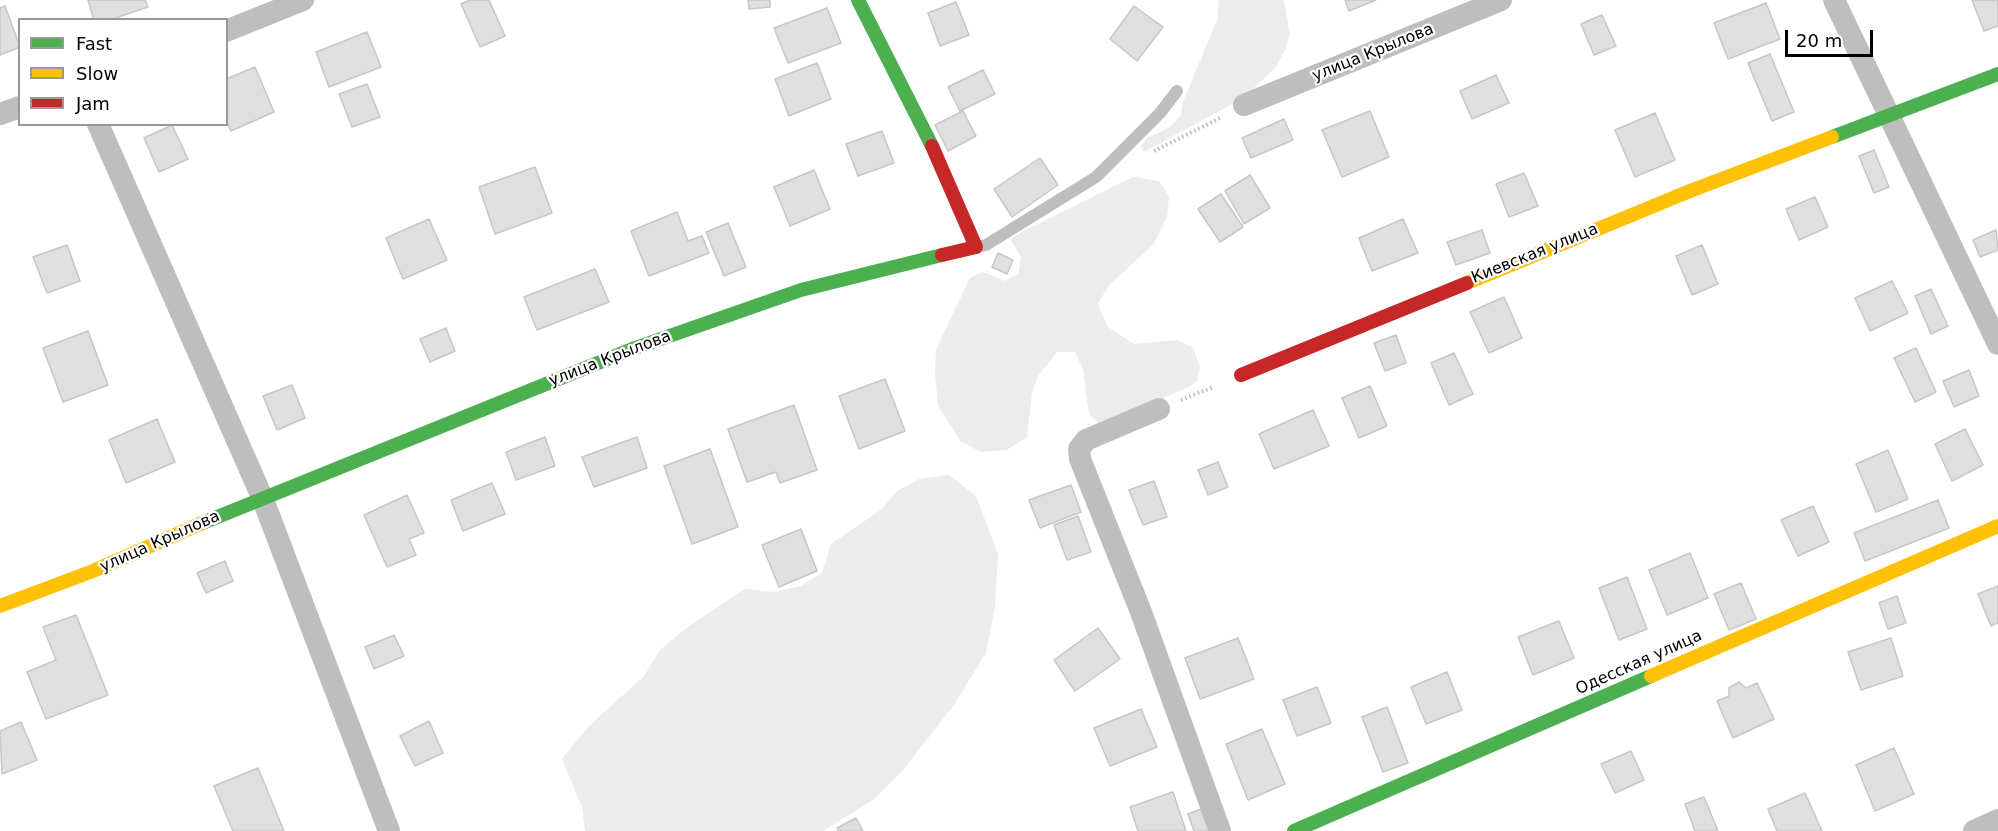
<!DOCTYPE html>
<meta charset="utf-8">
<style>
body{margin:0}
#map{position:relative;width:1998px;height:831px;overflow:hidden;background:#fff;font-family:"DejaVu Sans",sans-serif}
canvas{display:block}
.legend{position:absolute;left:18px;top:18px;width:210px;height:108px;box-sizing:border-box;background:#fff;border:2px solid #999;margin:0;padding:8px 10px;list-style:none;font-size:18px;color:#000}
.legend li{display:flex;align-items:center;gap:12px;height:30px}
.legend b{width:30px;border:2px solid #999}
.scale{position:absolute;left:1785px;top:30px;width:88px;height:27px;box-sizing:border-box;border:3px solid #000;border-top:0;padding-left:8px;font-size:18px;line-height:21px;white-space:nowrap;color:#000;-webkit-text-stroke:4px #fff;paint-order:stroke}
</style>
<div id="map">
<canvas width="1998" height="831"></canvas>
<ul class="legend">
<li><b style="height:8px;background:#4caf50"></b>Fast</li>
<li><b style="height:8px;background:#ffc107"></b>Slow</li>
<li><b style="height:8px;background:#c62828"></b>Jam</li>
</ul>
<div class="scale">20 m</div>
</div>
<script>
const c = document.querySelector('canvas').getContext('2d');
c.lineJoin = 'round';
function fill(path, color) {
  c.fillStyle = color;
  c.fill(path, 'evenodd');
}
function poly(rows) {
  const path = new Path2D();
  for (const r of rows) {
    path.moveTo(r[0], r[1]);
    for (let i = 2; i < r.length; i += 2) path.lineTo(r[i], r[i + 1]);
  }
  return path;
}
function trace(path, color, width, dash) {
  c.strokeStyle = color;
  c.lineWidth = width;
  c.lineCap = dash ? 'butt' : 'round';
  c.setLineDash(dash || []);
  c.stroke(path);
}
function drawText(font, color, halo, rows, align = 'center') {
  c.font = font + ' "DejaVu Sans",sans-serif';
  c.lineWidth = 4.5;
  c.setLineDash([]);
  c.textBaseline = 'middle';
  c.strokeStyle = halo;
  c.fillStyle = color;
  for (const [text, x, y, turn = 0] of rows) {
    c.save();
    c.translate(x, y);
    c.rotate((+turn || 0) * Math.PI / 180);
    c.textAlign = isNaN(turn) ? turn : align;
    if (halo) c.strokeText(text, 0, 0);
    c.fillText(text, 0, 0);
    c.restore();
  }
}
const green = poly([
 [1219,0,1284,0,1290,34,1286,48,1276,67,1245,97,1146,151,1142,150,1141,146,1147,138,1170,127,1181,115,1183,102,1217,20],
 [1133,177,1159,181,1169,196,1167,217,1154,244,1109,285,1098,304,1108,327,1134,344,1177,340,1193,348,1200,367,1197,381,1189,387,1100,425,1089,414,1083,370,1075,352,1057,352,1038,376,1032,393,1027,437,1007,450,981,452,960,441,938,405,935,374,936,349,970,278,983,272,1005,281,1018,274,1021,257,1011,240,1016,235],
 [949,475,976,496,998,554,995,606,986,653,953,706,903,770,873,800,823,831,585,831,582,807,562,759,587,728,644,676,661,649,689,626,745,589,773,592,801,586,822,573,831,544,882,509,897,491,919,479]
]);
const building = poly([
 [88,0,145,0,148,7,110,20,94,20,88,0],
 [470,0,489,0,505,36,480,47,461,4,470,0],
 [748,0,770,0,770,7,749,9,748,0],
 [1345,0,1376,0,1349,11,1345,0],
 [1972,0,1998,0,1998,26,1984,31,1972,0],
 [956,2,969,35,940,46,928,13,956,2],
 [1766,3,1780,39,1728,59,1714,23,1766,3],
 [5,6,20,47,0,55,0,8,5,6],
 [1134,6,1163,27,1137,61,1110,39,1134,6],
 [827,8,841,43,788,63,774,28,827,8],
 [1602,15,1616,46,1594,55,1581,24,1602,15],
 [367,32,381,67,329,87,316,52,367,32],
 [1770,54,1794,112,1772,121,1748,63,1770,54],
 [817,63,831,99,789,116,775,79,817,63],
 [255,67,274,112,231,131,226,120,226,79,255,67],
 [983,70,995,94,960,111,948,87,983,70],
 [1496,75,1509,103,1472,119,1460,91,1496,75],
 [367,84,380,117,352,127,339,94,367,84],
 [963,111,976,136,948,151,935,125,963,111],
 [1370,111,1389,157,1342,177,1322,130,1370,111],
 [1655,113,1675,160,1635,177,1615,130,1655,113],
 [1284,119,1293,140,1251,158,1242,138,1284,119],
 [172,125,188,159,159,172,144,138,172,125],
 [882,131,894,163,858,176,846,144,882,131],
 [1874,150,1889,187,1874,193,1859,156,1874,150],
 [1040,158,1058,185,1012,217,994,189,1040,158],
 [535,167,552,213,495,234,479,187,535,167],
 [814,170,830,209,790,226,774,187,814,170],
 [1524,173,1538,206,1509,217,1496,184,1524,173],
 [1250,175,1270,208,1244,224,1225,191,1250,175],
 [1221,194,1243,227,1220,242,1198,209,1221,194],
 [1815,197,1828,227,1799,240,1786,209,1815,197],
 [677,212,688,241,702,236,709,253,649,276,631,231,677,212],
 [429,219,447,260,403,279,386,238,429,219],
 [1403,219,1418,253,1372,271,1359,238,1403,219],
 [728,223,746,267,724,276,706,232,728,223],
 [1482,230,1490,253,1456,265,1447,242,1482,230],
 [1996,230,1998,250,1980,257,1973,240,1996,230],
 [67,245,80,281,47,293,33,257,67,245],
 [1702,245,1718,284,1692,295,1676,256,1702,245],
 [998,253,1013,260,1007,274,992,267,998,253],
 [595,269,609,302,537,330,524,297,595,269],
 [1892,281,1908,313,1870,331,1855,298,1892,281],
 [1931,289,1948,326,1931,334,1915,296,1931,289],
 [1504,297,1522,338,1489,353,1470,312,1504,297],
 [446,328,455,351,430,362,420,339,446,328],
 [88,331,108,385,63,402,43,348,88,331],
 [1396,335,1406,363,1385,371,1374,343,1396,335],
 [1916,348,1936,392,1915,402,1894,358,1916,348],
 [1454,353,1473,394,1449,405,1431,363,1454,353],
 [1969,370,1979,396,1954,407,1943,381,1969,370],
 [885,379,905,431,859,449,839,396,885,379],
 [292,385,305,418,277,430,263,396,292,385],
 [1370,386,1387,426,1359,438,1342,398,1370,386],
 [794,405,817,470,780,483,776,472,747,482,728,429,794,405],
 [1313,410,1329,446,1274,469,1259,434,1313,410],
 [157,419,175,462,126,483,109,440,157,419],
 [1965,429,1983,465,1952,481,1935,444,1965,429],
 [545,437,555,466,516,480,506,452,545,437],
 [637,437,647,468,594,487,582,457,637,437],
 [710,449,738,527,692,544,664,466,710,449],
 [1888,450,1908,499,1876,512,1856,464,1888,450],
 [1218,462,1228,487,1208,495,1198,470,1218,462],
 [1154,481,1167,517,1143,525,1129,490,1154,481],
 [492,483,505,514,463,531,451,500,492,483],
 [1071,485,1081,512,1040,528,1029,500,1071,485],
 [407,495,424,533,409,539,416,555,387,567,364,515,407,495],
 [1938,500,1949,528,1865,561,1854,533,1938,500],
 [1813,506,1829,542,1798,556,1781,520,1813,506],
 [1078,516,1091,552,1067,560,1054,525,1078,516],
 [801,529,817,571,779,587,762,545,801,529],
 [1690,553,1708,598,1667,615,1649,570,1690,553],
 [225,561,233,581,206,593,197,573,225,561],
 [1627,577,1647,629,1619,640,1599,588,1627,577],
 [1741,583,1756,619,1729,630,1714,594,1741,583],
 [1998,586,1998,623,1991,626,1978,594,1998,586],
 [1897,596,1906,623,1888,629,1879,603,1897,596],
 [76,615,108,695,46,719,27,672,56,660,43,627,76,615],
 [1559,621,1574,658,1533,675,1518,637,1559,621],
 [1098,628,1120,659,1075,691,1054,660,1098,628],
 [394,635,404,656,374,669,365,647,394,635],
 [1238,638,1254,679,1200,699,1185,658,1238,638],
 [1891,638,1903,676,1861,690,1848,652,1891,638],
 [1447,672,1462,710,1426,724,1411,687,1447,672],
 [1739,682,1746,688,1757,683,1774,719,1733,738,1717,701,1729,696,1729,688,1739,682],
 [1317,687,1331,723,1297,736,1283,700,1317,687],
 [1387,707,1408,763,1383,772,1362,717,1387,707],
 [1141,709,1157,747,1110,766,1094,728,1141,709],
 [429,721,443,753,415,766,400,736,429,721],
 [21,722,37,760,2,774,0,731,21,722],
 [1262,729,1285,784,1248,800,1226,744,1262,729],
 [1894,748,1914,794,1875,811,1856,765,1894,748],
 [1631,751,1644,780,1615,793,1601,764,1631,751],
 [258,768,284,831,233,831,214,786,258,768],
 [1173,792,1186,831,1138,831,1130,807,1173,792],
 [1805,793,1822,831,1777,831,1768,809,1805,793],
 [1704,797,1718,831,1695,831,1685,804,1704,797],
 [1201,809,1209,831,1194,831,1188,814,1201,809],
 [856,818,863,831,839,831,837,828,856,818]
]);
const path = poly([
 [1154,151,1222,117],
 [1181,400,1213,387]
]);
const lane = poly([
 [977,247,986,245,1096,177,1160,113,1177,91]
]);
const street = poly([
 [1834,0,1998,344],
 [226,31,303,0],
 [1244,105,1501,0],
 [0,114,20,107],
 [98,124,262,497,389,831],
 [1159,409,1086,440,1079,449,1080,459,1141,612,1220,831],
 [1974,831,1998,820]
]);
const fast = poly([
 [858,0,932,146],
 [1832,137,1998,74],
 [200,524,635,348,801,290,942,255],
 [1294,831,1651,676]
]);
const slow = poly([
 [1467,283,1690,191,1832,137],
 [0,606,93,571,200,524],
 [1651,676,1998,526]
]);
const jam = poly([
 [932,146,976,247,942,255],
 [1241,375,1467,283]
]);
const streetNames = [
 ["улица Крылова",1373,53,-22],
 ["Киевская улица",1535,254,-22],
 ["улица Крылова",610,359,-21],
 ["улица Крылова",160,542,-24],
 ["Одесская улица",1639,663,-24]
];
fill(green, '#ececec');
fill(building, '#dfdfdf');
trace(building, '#c7c7c7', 1.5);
trace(path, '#b9b9b9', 4, [1.5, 3]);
trace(lane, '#bebebe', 12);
trace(street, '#bebebe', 22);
trace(fast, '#4caf50', 14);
trace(slow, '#ffc107', 14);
trace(jam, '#c62828', 14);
drawText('16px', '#000', '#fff', streetNames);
</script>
